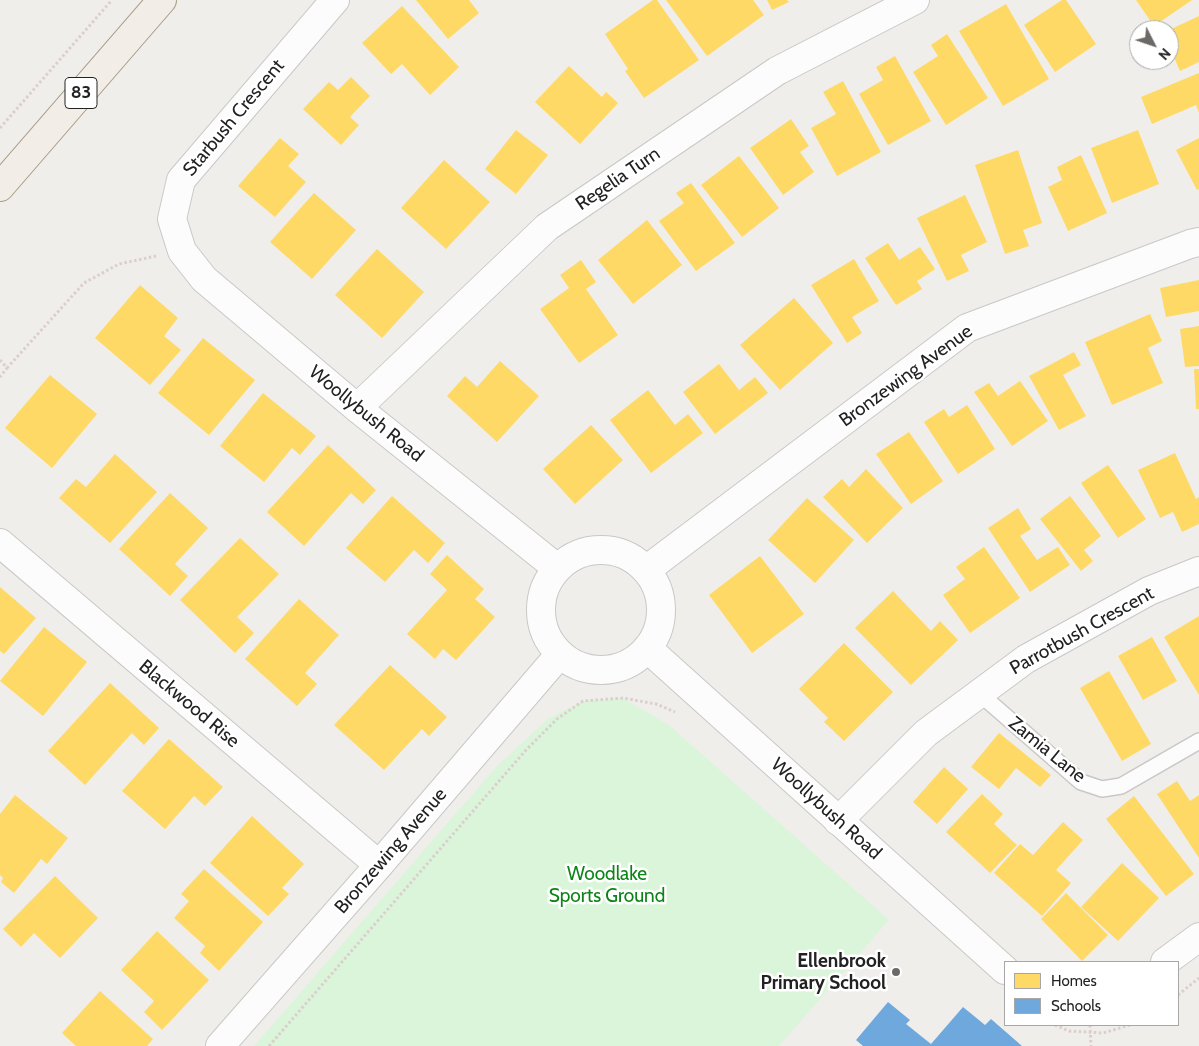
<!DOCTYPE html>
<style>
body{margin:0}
#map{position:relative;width:1199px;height:1046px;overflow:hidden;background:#f0eeeb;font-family:Cabin,sans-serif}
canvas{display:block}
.legend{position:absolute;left:1004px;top:961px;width:175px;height:65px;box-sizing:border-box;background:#fff;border:1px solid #a7a7a7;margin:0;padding:6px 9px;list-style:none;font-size:15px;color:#222}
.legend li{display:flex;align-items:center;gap:10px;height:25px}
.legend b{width:25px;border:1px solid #a7a7a7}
.north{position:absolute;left:1129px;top:20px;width:50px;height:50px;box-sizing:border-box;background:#fff;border:1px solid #a7a7a7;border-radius:50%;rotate:131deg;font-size:14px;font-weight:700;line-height:20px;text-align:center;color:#222}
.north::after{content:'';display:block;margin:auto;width:18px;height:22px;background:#6a6968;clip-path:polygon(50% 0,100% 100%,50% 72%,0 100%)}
</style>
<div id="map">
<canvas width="1199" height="1046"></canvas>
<ul class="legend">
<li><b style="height:14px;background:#ffd966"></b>Homes</li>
<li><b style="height:14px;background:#6fa8dc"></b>Schools</li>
</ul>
<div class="north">N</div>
</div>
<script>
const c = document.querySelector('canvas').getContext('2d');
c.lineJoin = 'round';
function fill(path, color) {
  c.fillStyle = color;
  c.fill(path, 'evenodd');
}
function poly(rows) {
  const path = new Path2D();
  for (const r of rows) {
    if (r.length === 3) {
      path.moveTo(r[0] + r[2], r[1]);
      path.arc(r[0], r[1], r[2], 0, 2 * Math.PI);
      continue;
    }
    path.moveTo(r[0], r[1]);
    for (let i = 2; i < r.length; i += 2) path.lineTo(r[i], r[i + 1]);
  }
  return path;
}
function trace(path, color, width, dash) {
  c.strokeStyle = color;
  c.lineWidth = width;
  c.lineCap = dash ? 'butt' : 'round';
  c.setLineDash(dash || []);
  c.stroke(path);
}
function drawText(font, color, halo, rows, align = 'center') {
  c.font = font + ' Cabin,sans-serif';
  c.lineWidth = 5;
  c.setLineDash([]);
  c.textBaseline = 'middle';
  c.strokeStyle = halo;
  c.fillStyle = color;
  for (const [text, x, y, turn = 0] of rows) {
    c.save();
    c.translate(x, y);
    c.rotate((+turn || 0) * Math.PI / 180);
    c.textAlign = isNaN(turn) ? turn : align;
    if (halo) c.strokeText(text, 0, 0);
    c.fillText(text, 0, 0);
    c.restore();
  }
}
const park = poly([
 [623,698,669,725,889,920,779,1046,254,1046,496,767,549,718,583,701]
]);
const homes = poly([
 [416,0,469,0,479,13,448,39],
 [653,0,657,0,699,60,644,98,625,71,628,69,605,34],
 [666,0,753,0,764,15,707,56],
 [767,0,787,0,789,2,772,10],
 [1062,0,1066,0,1096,44,1055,72,1024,25],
 [1136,0,1192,0,1154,26],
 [1006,4,1049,79,1003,106,959,31],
 [402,6,459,67,430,95,402,64,391,74,362,43],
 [1199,16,1199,62,1180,71,1169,46,1169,30],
 [947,34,988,98,946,125,913,72,938,56,931,45],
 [895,56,931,121,888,145,859,94,883,80,876,67],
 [569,66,602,97,606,92,618,103,580,144,535,102],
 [1199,73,1199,113,1196,105,1152,124,1141,97],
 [351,77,370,96,350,117,359,125,341,145,303,109,329,82,338,90],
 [843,81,881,152,837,176,811,128,836,114,823,92],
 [791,119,809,146,800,152,814,172,783,195,750,148],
 [516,130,548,155,516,194,485,169],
 [1138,130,1159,184,1112,203,1091,148],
 [280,138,299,154,288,166,306,182,275,217,238,186],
 [1199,138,1199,189,1197,190,1176,150],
 [1018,150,1042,223,1023,230,1029,246,1005,254,975,165],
 [1081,155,1107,213,1068,231,1048,187,1062,180,1057,167],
 [739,156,779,208,742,237,701,185],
 [444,160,490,202,446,249,401,208],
 [691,183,735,243,696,271,659,221,684,203,676,193],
 [314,193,356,230,312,279,270,242],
 [965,195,987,242,961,255,969,271,947,281,917,218],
 [647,220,682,265,633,304,598,260],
 [888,243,899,260,920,247,935,269,917,281,922,289,896,305,865,258],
 [377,249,424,292,382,338,335,295],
 [854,259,879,301,852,317,862,333,847,343,811,285],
 [581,260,596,282,586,289,618,335,579,363,540,309,569,288,560,275],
 [1199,280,1199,311,1166,317,1160,288],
 [140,285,178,318,164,336,181,350,150,385,95,338],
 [794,298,833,343,780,390,740,345],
 [1150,314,1162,341,1148,348,1163,383,1112,405,1085,342],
 [1199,326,1199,366,1185,367,1180,329],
 [203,338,255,380,209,435,158,393],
 [1074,352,1081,365,1063,375,1086,416,1059,430,1029,376],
 [500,361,539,396,497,442,447,396,465,376,477,387],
 [719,364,739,390,755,377,768,393,715,434,683,392],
 [1194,369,1199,369,1199,409,1196,409],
 [50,375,97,414,52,468,5,428],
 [1020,381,1048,421,1012,446,974,392,989,383,998,396],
 [648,390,675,425,688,414,703,433,651,473,610,420],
 [263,393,316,436,300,455,292,448,264,482,220,446],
 [967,405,995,449,958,474,924,422,944,409,949,417],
 [591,425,623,460,575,504,543,469],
 [909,432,943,481,911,504,876,454],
 [328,445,376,490,363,504,351,493,304,546,267,512],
 [1175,453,1196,499,1199,497,1199,524,1182,532,1173,512,1160,518,1138,470],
 [115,454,157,492,110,543,59,498,76,479,86,487],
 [1108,465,1146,519,1118,538,1081,483],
 [866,469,903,508,867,543,823,497,842,479,849,487],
 [170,493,208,528,175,564,188,576,170,596,119,549],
 [392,496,445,543,428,563,414,550,385,582,346,548],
 [1070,496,1101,536,1084,550,1093,561,1081,571,1040,519],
 [807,498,854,540,815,583,768,540],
 [1018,508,1031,529,1020,536,1037,560,1058,547,1070,565,1030,592,988,528],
 [240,538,279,574,237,617,254,633,235,653,180,600],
 [984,547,1020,598,970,633,943,595,965,579,956,567],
 [447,555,484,589,475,599,495,617,456,660,443,649,435,659,407,634,447,590,430,574],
 [760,556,804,614,752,653,709,595],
 [0,587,36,618,4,654,0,651],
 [893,591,931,631,940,621,958,640,911,685,855,628],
 [299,599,339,635,305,673,317,684,297,706,245,659],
 [1199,616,1199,695,1164,637],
 [44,627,87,662,43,716,0,681],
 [1152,637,1177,681,1143,700,1118,656],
 [844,643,893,692,844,741,824,722,828,718,799,689],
 [390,665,447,717,429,736,422,729,384,770,334,725],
 [1109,671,1151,744,1122,761,1080,688],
 [110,683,159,728,144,745,132,733,85,785,48,751],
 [999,733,1051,775,1040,787,1016,768,999,789,971,767],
 [169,739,223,787,205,806,194,796,165,829,122,791],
 [944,767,968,789,937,824,913,802],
 [1177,781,1190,801,1199,795,1199,858,1157,794],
 [982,794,1003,814,994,824,1017,845,990,873,946,832],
 [15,795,68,838,47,864,41,859,14,893,1,882,3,878,0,875,0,814],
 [1134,796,1194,874,1166,896,1106,819],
 [252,816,304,864,282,888,289,894,268,916,210,863],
 [1063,822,1083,840,1056,870,1071,883,1042,916,994,873,1020,844,1033,855],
 [1122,863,1159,898,1118,941,1081,907],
 [204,869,263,922,219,971,200,953,205,946,174,918,189,901,181,894],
 [55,876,98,918,60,958,34,933,21,947,3,929],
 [1066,893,1108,935,1082,961,1041,919],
 [157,931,209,980,162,1030,144,1012,154,1001,121,970],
 [100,991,153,1039,147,1046,76,1046,62,1033]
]);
const schools = poly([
 [888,1002,910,1020,906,1024,931,1044,963,1007,985,1025,991,1019,1022,1046,863,1046,856,1040]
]);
const path = poly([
 [0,128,112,0],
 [0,360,7,368,0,377],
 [7,368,84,283,119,264,156,256],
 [1178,995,1199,978],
 [1055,1025,1069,1031,1103,1033,1130,1025],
 [1090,1025,1091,1046],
 [269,1046,526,750,557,719,583,701,623,698,656,704,675,712]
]);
const service = poly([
 [979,693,1081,782,1102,789,1121,786,1199,741]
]);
const minor = poly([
 [335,0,181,180,172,219,182,251,204,279,357,408,557,568],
 [357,408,547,227,777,71,915,0],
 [0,543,379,865],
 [646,570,967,328,1190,244,1199,242],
 [838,821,926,733,1026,659,1149,591,1199,571]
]);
const tertiary = poly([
 [601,610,60],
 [647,648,1005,970],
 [1165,962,1199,937],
 [220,1046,379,865,560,654]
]);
const primary = poly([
 [0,187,162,0]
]);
const markers = [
 [896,972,5,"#6a6968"]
];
const shields = [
 [81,93,32]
];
const shieldNames = [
 ["83",81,93]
];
const streetNames = [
 ["Starbush Crescent",234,118,-50],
 ["Regelia Turn",618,179,-34],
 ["Bronzewing Avenue",906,376,-36],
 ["Woollybush Road",366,414,39],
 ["Parrotbush Crescent",1082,631,-29],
 ["Blackwood Rise",189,704,40],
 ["Zamia Lane",1047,750,39],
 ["Woollybush Road",826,809,42],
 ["Bronzewing Avenue",391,851,-49]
];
const parkNames = [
 ["Woodlake",607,874],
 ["Sports Ground",607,896]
];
const poiNames = [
 ["Ellenbrook",886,961],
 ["Primary School",886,983]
];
fill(park, '#daf5da');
fill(homes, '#ffd966');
fill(schools, '#6fa8dc');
trace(service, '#c9c8c7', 18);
trace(minor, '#c9c8c7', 30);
trace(tertiary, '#c9c8c7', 30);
trace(primary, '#a79c86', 30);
trace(path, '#dccecd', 3, [2.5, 2.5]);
trace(service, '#fdfcfc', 15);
trace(minor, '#fdfcfc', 28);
trace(tertiary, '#fdfcfc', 28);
trace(primary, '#f3ede7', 28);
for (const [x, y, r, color] of markers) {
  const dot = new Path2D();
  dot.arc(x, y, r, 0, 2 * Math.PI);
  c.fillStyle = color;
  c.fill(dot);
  trace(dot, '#fff', 2);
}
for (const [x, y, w] of shields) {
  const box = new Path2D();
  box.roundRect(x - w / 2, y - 15.5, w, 31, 4);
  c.fillStyle = '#fff';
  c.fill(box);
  trace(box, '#222', 1);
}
drawText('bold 18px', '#222', null, shieldNames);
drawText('19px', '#222', '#fff', streetNames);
drawText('19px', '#0c8416', '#fff', parkNames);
drawText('bold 19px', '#222', '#fff', poiNames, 'right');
</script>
